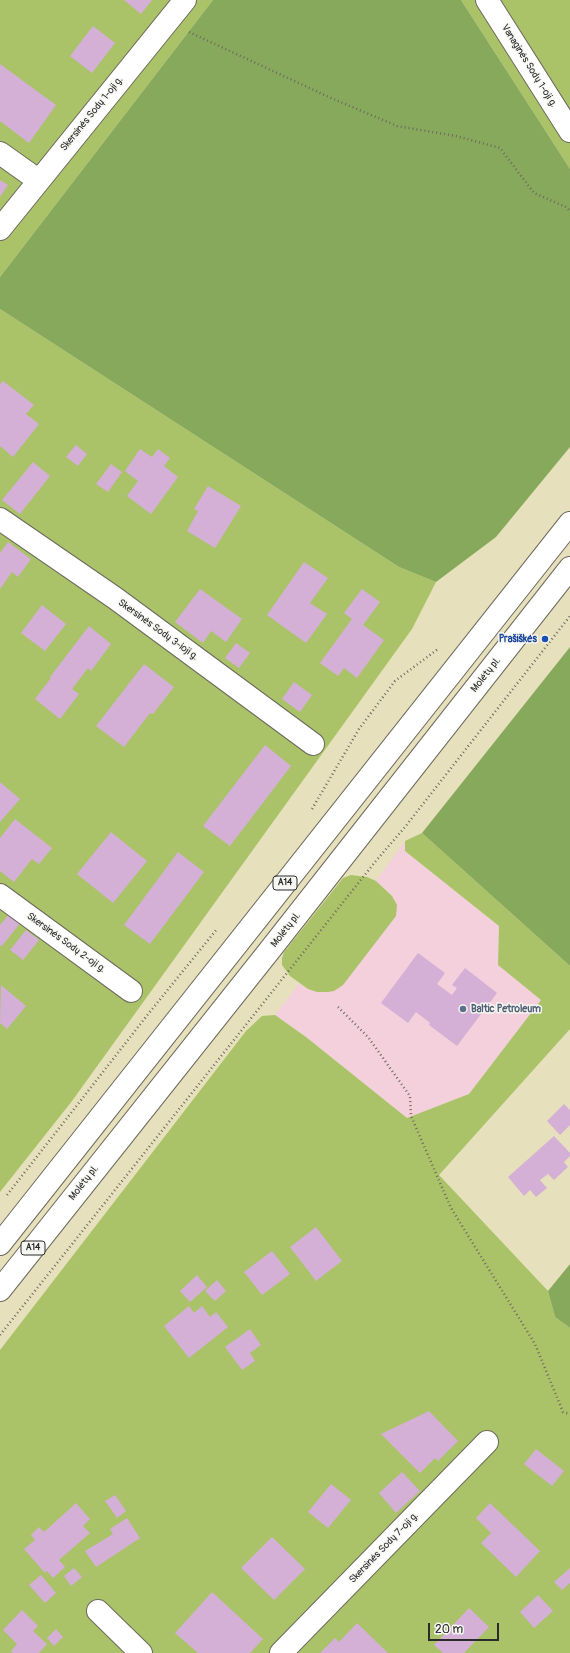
<!DOCTYPE html>
<meta charset="utf-8">
<style>
body{margin:0}
#map{position:relative;width:570px;height:1653px;overflow:hidden;background:#e7e0bc;font-family:Pangolin,sans-serif}
canvas{display:block}
.scale{position:absolute;left:428px;top:1623px;width:71px;height:18px;box-sizing:border-box;border:2px solid #2b2b2b;border-top:0;padding-left:5px;font-size:12px;line-height:14px;white-space:nowrap;color:#2b2b2b;-webkit-text-stroke:3px #f6f6f2;paint-order:stroke}
</style>
<div id="map">
<canvas width="570" height="1653"></canvas>
<div class="scale">20 m</div>
</div>
<script>
const c = document.querySelector('canvas').getContext('2d');
c.lineJoin = 'round';
function fill(path, color) {
  c.fillStyle = color;
  c.fill(path, 'evenodd');
}
function poly(rows) {
  const path = new Path2D();
  for (const r of rows) {
    path.moveTo(r[0], r[1]);
    for (let i = 2; i < r.length; i += 2) path.lineTo(r[i], r[i + 1]);
  }
  return path;
}
function trace(path, color, width, dash) {
  c.strokeStyle = color;
  c.lineWidth = width;
  c.lineCap = dash ? 'butt' : 'round';
  c.setLineDash(dash || []);
  c.stroke(path);
}
function drawText(font, color, halo, rows, align = 'center') {
  c.font = font + ' Pangolin,sans-serif';
  c.lineWidth = 3;
  c.setLineDash([]);
  c.textBaseline = 'middle';
  c.strokeStyle = halo;
  c.fillStyle = color;
  for (const [text, x, y, turn = 0] of rows) {
    c.save();
    c.translate(x, y);
    c.rotate((+turn || 0) * Math.PI / 180);
    c.textAlign = isNaN(turn) ? turn : align;
    if (halo) c.strokeText(text, 0, 0);
    c.fillText(text, 0, 0);
    c.restore();
  }
}
const built = poly([
 [405,841,405,851,499,926,498,965,541,1000,469,1094,407,1118,306,1037,275,1015,299,983,308,989,317,992,328,992,334,991,392,896,376,881]
]);
const green = poly([
 [0,0,213,0,0,277],
 [461,0,570,0,570,169],
 [0,309,399,567,436,582,412,629,72,1101,0,1192],
 [422,833,570,966,570,1029,439,1175,548,1291,555,1317,570,1328,570,1653,0,1653,0,1350,246,1031,262,1016,275,1015,306,1037,407,1118,469,1094,541,1000,498,965,499,926,405,851,405,841],
 [351,875,367,877,376,881,392,896,397,905,396,916,343,985,334,991,328,992,317,992,308,989,290,976,282,965,282,958,284,952,343,878]
]);
const forest = poly([
 [213,0,461,0,570,169,570,447,496,537,436,582,399,567,0,309,0,277],
 [570,647,570,966,422,833],
 [570,1264,570,1328,555,1317,548,1291]
]);
const building = poly([
 [124,0,152,0,141,14],
 [93,26,115,43,92,73,70,56],
 [0,64,56,105,29,143,0,121],
 [0,180,8,185,0,197],
 [3,381,34,405,26,414,39,424,13,457,0,446,0,384],
 [76,445,87,454,78,466,66,457],
 [140,449,152,457,158,449,170,458,164,466,178,477,151,514,127,496,138,481,125,471],
 [33,462,50,476,20,514,2,500],
 [111,464,122,472,108,492,96,484],
 [208,486,241,506,215,548,187,531,198,511,194,509],
 [8,542,31,559,18,577,12,572,0,589,0,553],
 [304,562,328,578,310,603,327,614,306,643,267,615],
 [200,589,242,619,226,642,211,631,203,643,175,622],
 [362,589,380,602,363,625,384,640,357,678,344,668,338,676,320,663,352,619,344,613],
 [42,605,66,624,45,651,21,633],
 [89,626,111,644,91,671,88,668,72,689,79,694,60,719,35,699,51,678,50,677],
 [236,643,250,653,239,668,225,658],
 [144,664,174,687,153,714,150,713,124,747,96,726],
 [294,682,312,695,300,712,282,699],
 [265,745,291,766,230,846,203,826],
 [0,782,20,799,0,822],
 [15,819,52,848,39,864,32,859,14,882,0,871,0,838],
 [111,832,147,861,113,903,77,874],
 [178,852,204,872,150,944,124,925],
 [10,913,21,922,2,946,0,945,0,925],
 [26,930,39,940,23,960,10,950],
 [418,953,445,973,437,984,452,995,457,988,452,985,465,968,497,993,457,1046,429,1025,430,1023,416,1012,408,1023,381,1003],
 [1,985,26,1006,7,1029,0,1023],
 [564,1104,570,1110,570,1125,560,1135,547,1121],
 [554,1136,570,1153,570,1156,564,1162,568,1167,554,1180,548,1174,540,1180,547,1188,536,1197,530,1190,524,1196,508,1177],
 [316,1227,342,1261,316,1281,290,1247],
 [272,1251,290,1274,262,1295,244,1272],
 [197,1275,207,1287,190,1302,180,1291],
 [217,1280,226,1291,215,1301,205,1291],
 [189,1306,194,1313,202,1306,210,1317,216,1312,228,1327,189,1358,164,1326],
 [250,1329,261,1345,250,1353,255,1361,242,1370,225,1347],
 [429,1411,458,1441,438,1461,435,1458,420,1473,381,1434],
 [536,1449,564,1471,552,1486,524,1464],
 [402,1472,420,1491,396,1513,379,1493],
 [331,1484,351,1500,328,1528,308,1512],
 [115,1495,126,1511,117,1518,105,1501],
 [76,1503,90,1519,83,1526,90,1533,59,1560,65,1567,53,1578,47,1571,45,1573,24,1549,35,1540,31,1535,39,1527,44,1532],
 [490,1503,540,1551,516,1577,481,1543,491,1533,476,1518],
 [127,1518,140,1538,96,1567,85,1551,113,1534,110,1529],
 [272,1537,305,1569,274,1600,241,1568],
 [74,1568,82,1577,71,1586,64,1576],
 [570,1568,570,1583,562,1590,554,1582],
 [41,1575,56,1593,45,1603,29,1585],
 [212,1592,263,1639,250,1653,198,1653,175,1633],
 [538,1595,553,1611,534,1628,520,1612],
 [469,1608,489,1627,464,1653,443,1653,434,1645],
 [22,1610,38,1626,33,1631,47,1644,39,1653,13,1653,11,1651,17,1644,3,1630],
 [357,1623,388,1653,320,1653,335,1638,339,1642],
 [56,1629,63,1637,54,1646,47,1638]
]);
const path = poly([
 [189,32,331,98,397,126,456,136,500,148,534,193,566,207,570,211],
 [312,809,359,729,395,681,438,649],
 [338,1007,368,1037,410,1096,411,1116,451,1208,535,1344,563,1412,570,1414],
 [7,1195,149,1013,217,929],
 [0,1335,375,862,405,827,570,616]
]);
const minor = poly([
 [487,0,570,131],
 [0,153,38,180],
 [0,229,185,0],
 [0,519,115,598,313,744],
 [0,895,131,991],
 [98,1611,141,1653],
 [281,1653,487,1442]
]);
const highway = poly([
 [0,1244,570,523],
 [0,1290,273,946,570,568]
]);
const markers = [
 [545,639,4,"#1a4fb4"],
 [463,1009,4,"#5c6f8a"]
];
const shields = [
 [285,883,24],
 [33,1248,24]
];
const shieldNames = [
 ["A14",285,883],
 ["A14",33,1248]
];
const streetNames = [
 ["Vanaginės Sodų 1-oji g.",529,66,58],
 ["Skersinės Sodų 1-oji g.",92,114,-51],
 ["Skersinės Sodų 3-ioji g.",158,630,36],
 ["Molėtų pl.",486,675,-52],
 ["Molėtų pl.",286,930,-52],
 ["Skersinės Sodų 2-oji g.",66,943,36],
 ["Molėtų pl.",84,1183,-52],
 ["Skersinės Sodų 7-oji g.",384,1548,-46]
];
const transitNames = [
 ["Prašiškės",537,639]
];
const serviceNames = [
 ["Baltic Petroleum",471,1009]
];
fill(built, '#f4cfdc');
fill(green, '#aac368');
fill(forest, '#87a95c');
fill(building, '#d4b0d6');
trace(minor, '#6d6a5e', 24);
trace(highway, '#6d6a5e', 24);
trace(path, '#6d6a5e', 2.5, [1, 3]);
trace(minor, '#fff', 22);
trace(highway, '#fff', 22);
for (const [x, y, r, color] of markers) {
  const dot = new Path2D();
  dot.arc(x, y, r, 0, 2 * Math.PI);
  c.fillStyle = color;
  c.fill(dot);
  trace(dot, '#f6f6f2', 1.5);
}
for (const [x, y, w] of shields) {
  const box = new Path2D();
  box.roundRect(x - w / 2, y - 7, w, 14, 3);
  c.fillStyle = '#f6f6f2';
  c.fill(box);
  trace(box, '#2b2b2b', 1);
}
drawText('bold 9px', '#2b2b2b', null, shieldNames);
drawText('10px', '#2b2b2b', '#f6f6f2', streetNames);
drawText('bold 10px', '#164399', '#f6f6f2', transitNames, 'right');
drawText('bold 10px', '#4e5e75', '#f6f6f2', serviceNames, 'left');
</script>
